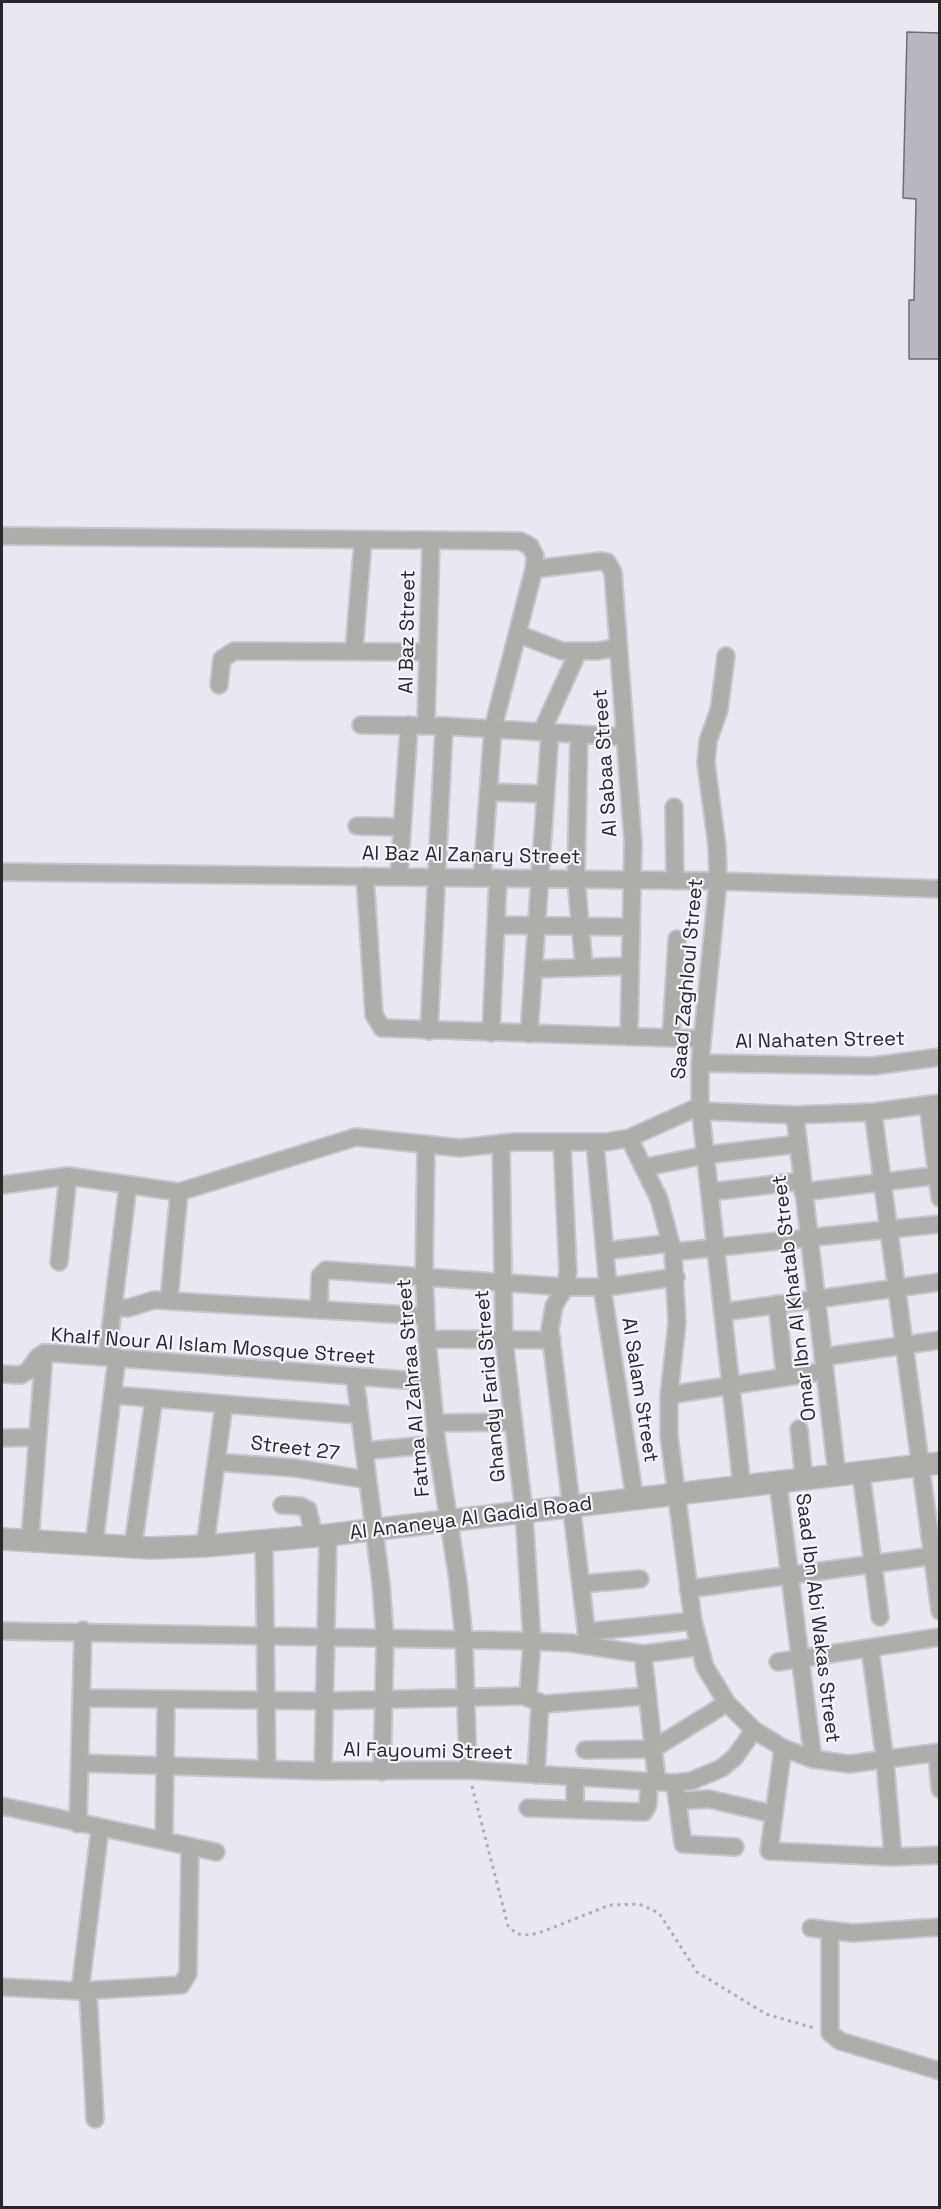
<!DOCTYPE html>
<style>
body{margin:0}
#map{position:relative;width:941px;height:2209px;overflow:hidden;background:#eae7f2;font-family:"Space Grotesk",sans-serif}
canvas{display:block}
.frame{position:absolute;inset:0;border:3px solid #28272b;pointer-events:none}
</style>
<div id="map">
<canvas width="941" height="2209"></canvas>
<div class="frame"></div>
</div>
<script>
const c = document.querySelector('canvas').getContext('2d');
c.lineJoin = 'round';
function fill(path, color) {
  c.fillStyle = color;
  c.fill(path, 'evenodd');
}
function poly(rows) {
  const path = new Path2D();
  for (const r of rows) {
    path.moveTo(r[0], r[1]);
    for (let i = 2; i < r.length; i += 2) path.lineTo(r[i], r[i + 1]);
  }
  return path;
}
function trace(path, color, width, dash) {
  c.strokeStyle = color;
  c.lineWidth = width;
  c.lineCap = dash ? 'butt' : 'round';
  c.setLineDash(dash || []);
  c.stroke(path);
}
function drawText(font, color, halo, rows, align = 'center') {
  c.font = font + ' "Space Grotesk",sans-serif';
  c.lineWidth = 4.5;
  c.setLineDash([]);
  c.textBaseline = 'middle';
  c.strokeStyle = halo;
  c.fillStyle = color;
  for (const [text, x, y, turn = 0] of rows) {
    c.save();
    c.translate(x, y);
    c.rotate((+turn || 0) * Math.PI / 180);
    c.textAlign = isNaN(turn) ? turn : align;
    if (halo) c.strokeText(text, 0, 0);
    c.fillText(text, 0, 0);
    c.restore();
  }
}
const building = poly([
 [907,32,939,33,939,359,909,359,909,300,914,300,916,199,903,198,907,32]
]);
const path = poly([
 [472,1786,508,1926,517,1934,530,1935,544,1931,610,1905,639,1904,659,1913,697,1972,766,2014,814,2028]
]);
const minor = poly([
 [2,536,520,541,530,546,535,556,534,569,493,728,482,878],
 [534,569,601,561,607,562,613,572,633,842,629,1037],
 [518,634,562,651,598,651,618,647],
 [354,651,363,540],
 [726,656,719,710,708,741,706,763,717,846,718,881,700,1063,700,1106,742,1487],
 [219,685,222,659,234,651,428,652],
 [361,725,444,726,625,737],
 [426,725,431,540],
 [542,731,578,652],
 [579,734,576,879,584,967],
 [488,792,545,794],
 [674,807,675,881],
 [357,826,402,827],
 [2,872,718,881,940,889],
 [365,876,374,1015,382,1028,702,1039],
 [399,876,409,725],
 [496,925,631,927],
 [534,969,630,966],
 [429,1031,444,726],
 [491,1033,498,878],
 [529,1034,550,732],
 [671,1038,677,939],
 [700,1063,873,1066,940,1057],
 [928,1105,940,1198],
 [701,1111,795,1115,873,1112,940,1103],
 [873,1112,940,1611],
 [795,1115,837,1475],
 [629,1138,659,1199,673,1252,677,1323,669,1395,669,1436,693,1621,705,1667,727,1703,754,1730,783,1748,813,1759,849,1764,940,1752],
 [501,1143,504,1340,524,1513,532,1641,528,1697],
 [562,1143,568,1272,565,1287,554,1306,550,1329,588,1645],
 [595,1143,608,1287],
 [426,1144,424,1276,427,1339,437,1444,458,1581,464,1640,468,1770],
 [646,1167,706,1155,798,1144],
 [2,1185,68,1176,179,1192,356,1137,460,1148,515,1142,606,1142,629,1138,700,1106],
 [710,1192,802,1181],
 [803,1192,940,1175],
 [605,1251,671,1243],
 [673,1252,940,1224],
 [59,1262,68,1176],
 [602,1287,635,1500],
 [169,1300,179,1192],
 [777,1304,785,1377],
 [113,1307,128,1308,154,1300,425,1316],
 [319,1310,320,1276,326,1270,565,1287,608,1287,676,1277],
 [724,1312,940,1282],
 [427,1339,552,1340],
 [107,1357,128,1185],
 [823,1357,940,1340],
 [2,1374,20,1375,28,1371,38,1357,44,1353,52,1353,431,1382],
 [355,1378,381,1584,385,1639,382,1772],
 [113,1395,359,1415],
 [669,1395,825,1371],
 [435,1423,513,1422],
 [799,1429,804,1480],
 [2,1438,38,1437],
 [364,1451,437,1444],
 [216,1462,295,1468,368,1480],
 [861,1473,880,1617],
 [778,1483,813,1759],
 [282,1505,300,1506,308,1510,314,1537],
 [30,1540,44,1353],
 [264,1541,267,1769],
 [94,1545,117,1357],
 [133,1546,154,1398],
 [205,1546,224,1404],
 [581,1584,640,1579],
 [688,1589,940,1555],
 [2,1631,532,1641,570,1643,643,1654,698,1647],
 [586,1632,693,1621],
 [870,1648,885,1761,893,1857],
 [643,1654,657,1782],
 [778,1662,940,1637],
 [81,1698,325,1701,523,1696,544,1704,648,1696],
 [783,1748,769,1851,893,1857,940,1855],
 [585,1750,653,1749,727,1703],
 [937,1753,940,1789],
 [80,1763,323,1771,468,1770,675,1783,691,1781,722,1768,735,1757,754,1730],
 [323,1771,328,1535],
 [536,1775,540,1703],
 [675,1783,683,1844,735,1847],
 [677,1801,709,1799,773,1814],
 [2,1806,216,1852],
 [528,1808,644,1812,648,1805,649,1782],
 [575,1810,575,1777],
 [78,1824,83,1630],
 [164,1841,166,1699],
 [811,1928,853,1933,940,1927],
 [830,1931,830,2033,840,2041,940,2071],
 [2,1987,80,1991,181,1985,188,1974,190,1847],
 [80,1991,100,1828],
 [88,1991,95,2119]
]);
const tertiary = poly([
 [2,1539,150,1548,205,1546,328,1535,940,1463]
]);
const streetNames = [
 ["Al Baz Street",408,632,-89],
 ["Al Sabaa Street",606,763,-94],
 ["Al Baz Al Zanary Street",471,856,1],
 ["Saad Zaghloul Street",688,979,-85],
 ["Al Nahaten Street",820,1041,-1],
 ["Omar Ibn Al Khatab Street",795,1298,-97],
 ["Khalf Nour Al Islam Mosque Street",213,1347,4],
 ["Ghandy Farid Street",491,1386,-95],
 ["Fatma Al Zahraa Street",414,1388,-95],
 ["Al Salam Street",639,1390,81],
 ["Street 27",295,1449,7],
 ["Al Ananeya Al Gadid Road",471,1519,-7],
 ["Saad Ibn Abi Wakas Street",817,1618,83],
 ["Al Fayoumi Street",428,1752,1]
];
fill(building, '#b9b6c1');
trace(building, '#6f6c76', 1.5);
trace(minor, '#c7c4ce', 20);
trace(tertiary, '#c7c4ce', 24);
trace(path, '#adabb4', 3, [3, 4.5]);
trace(minor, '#adaea9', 16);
trace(tertiary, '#adaea9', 21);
drawText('20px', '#28272b', '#f7f4fe', streetNames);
</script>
